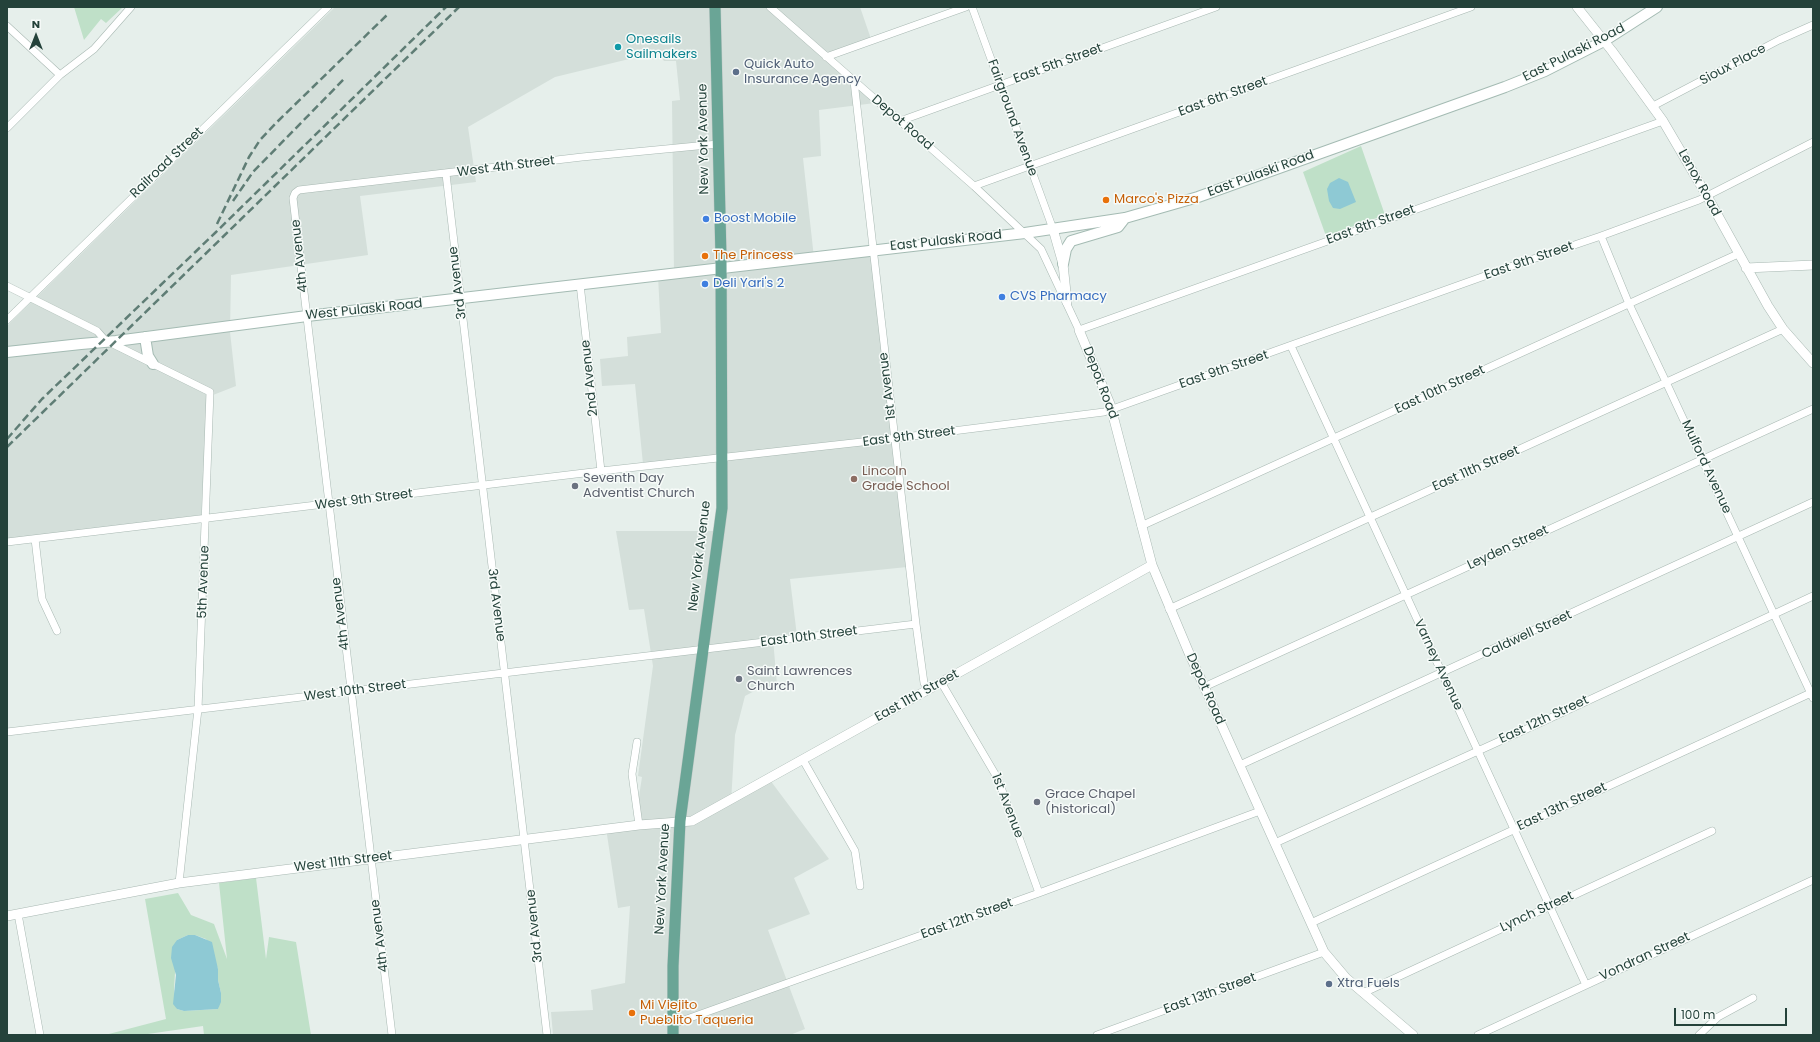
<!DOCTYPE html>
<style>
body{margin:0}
#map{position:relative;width:1820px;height:1042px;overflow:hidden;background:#e6efeb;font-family:Poppins,sans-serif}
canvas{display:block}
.frame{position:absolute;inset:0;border:8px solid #24423a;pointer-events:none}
.north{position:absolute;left:16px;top:16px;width:40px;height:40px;-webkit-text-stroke:3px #f7fbf9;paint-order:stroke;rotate:0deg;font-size:11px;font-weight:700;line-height:16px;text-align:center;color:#24423a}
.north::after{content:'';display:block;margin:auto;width:14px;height:18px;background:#24423a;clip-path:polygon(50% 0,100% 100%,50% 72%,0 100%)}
.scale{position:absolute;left:1674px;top:1008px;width:113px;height:18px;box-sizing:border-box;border:2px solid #24423a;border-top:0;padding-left:5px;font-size:12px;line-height:14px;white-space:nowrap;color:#24423a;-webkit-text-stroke:3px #f7fbf9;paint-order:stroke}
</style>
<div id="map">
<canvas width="1820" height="1042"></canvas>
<div class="frame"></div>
<div class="north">N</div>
<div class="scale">100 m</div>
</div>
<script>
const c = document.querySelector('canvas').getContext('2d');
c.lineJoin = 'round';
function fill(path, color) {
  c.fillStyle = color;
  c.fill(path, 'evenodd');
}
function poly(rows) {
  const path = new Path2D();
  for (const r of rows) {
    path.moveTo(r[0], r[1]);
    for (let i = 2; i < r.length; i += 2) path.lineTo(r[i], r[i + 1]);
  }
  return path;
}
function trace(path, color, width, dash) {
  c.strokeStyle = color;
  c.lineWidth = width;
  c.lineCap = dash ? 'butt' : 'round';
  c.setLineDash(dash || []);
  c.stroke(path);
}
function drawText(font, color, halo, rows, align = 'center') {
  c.font = font + ' Poppins,sans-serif';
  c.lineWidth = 3;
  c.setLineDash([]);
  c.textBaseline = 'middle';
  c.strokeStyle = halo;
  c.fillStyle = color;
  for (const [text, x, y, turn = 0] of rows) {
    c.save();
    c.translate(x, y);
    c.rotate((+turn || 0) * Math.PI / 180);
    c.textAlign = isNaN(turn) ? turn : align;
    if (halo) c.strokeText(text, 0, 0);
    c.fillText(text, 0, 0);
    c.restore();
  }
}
const built = poly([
 [335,7,860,7,871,39,824,57,875,103,819,110,821,156,803,158,814,258,872,250,907,567,790,579,797,636,773,639,777,685,760,688,745,696,735,735,731,802,770,780,829,859,794,878,810,914,768,930,805,1029,790,1035,553,1035,551,1012,593,1010,591,990,625,983,630,906,618,908,606,828,640,823,638,803,642,777,638,776,653,666,644,609,629,610,616,531,717,531,720,457,643,464,635,384,602,386,600,359,628,356,627,337,661,333,658,276,674,274,672,101,680,100,676,61,664,61,658,52,555,77,468,127,476,182,360,196,368,255,231,275,230,332,236,386,208,397,201,515,7,539,7,326]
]);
const green = poly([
 [74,7,123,7,106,23,101,19,84,40],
 [1361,146,1385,215,1326,236,1303,172],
 [256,878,266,959,269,937,296,942,311,1035,204,1035,203,1026,141,1035,105,1035,166,1019,145,899,178,893,191,915,214,924,227,959,219,883],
 [188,935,195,935,206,939,218,969,218,980,221,993,218,1009,184,1011,177,1009,174,989,177,940]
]);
const water = poly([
 [1339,178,1348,182,1356,202,1340,209,1333,208,1329,201,1327,189,1330,183],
 [188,935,195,935,212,942,218,969,218,980,221,993,221,1002,218,1009,184,1011,177,1009,173,1004,176,975,171,958,172,947,177,940]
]);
const minor = poly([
 [770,7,974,186,1041,249,1079,330,1663,121],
 [972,7,1053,229],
 [7,26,60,75],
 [826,57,966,7],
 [854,81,916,624,924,683,928,689],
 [1653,106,1779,40,1813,25],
 [900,121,1216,7],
 [7,128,60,75,94,49,131,7],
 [446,174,547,1035],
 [974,186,1471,7],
 [1601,236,1629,304,1666,382,1813,698],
 [580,284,601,471],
 [7,286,97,331,105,340,113,344,210,392,198,709,179,883],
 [7,320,328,7],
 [1291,346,1586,985],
 [1141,526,1738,254],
 [35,539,42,599,57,631],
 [7,542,601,471,889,439,1104,412,1521,263,1601,236,1699,200,1813,142],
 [1169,609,1783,329],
 [941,682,998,779,1039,893],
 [1204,687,1813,409],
 [7,732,916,624],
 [637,742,632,774,639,825],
 [803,760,855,851,860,886],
 [1240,765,1813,502],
 [1275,843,1544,721,1813,596],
 [18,914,40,1035],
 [1311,923,1813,692],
 [1363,993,1712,831],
 [673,1024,1039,893,1260,811],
 [392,1035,306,309,293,198,295,193,299,190,582,157,718,144],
 [1097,1035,1324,952],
 [1478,1035,1813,880],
 [1699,1035,1718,1017,1753,998]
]);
const tertiary = poly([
 [1577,7,1612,51,1663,121,1707,196,1768,306,1783,329,1813,363],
 [1053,229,1063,264,1067,302],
 [1746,268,1813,265],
 [1079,330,1110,404,1152,565,1189,653,1324,952,1346,978,1413,1035],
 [7,916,179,883,639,825,692,821,1152,565]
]);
const secondary = poly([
 [1063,264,1066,249,1071,241,1118,227,1125,218],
 [145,337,148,356,153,364],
 [7,352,81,344,116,341,307,316,1025,233,1125,218,1198,197,1505,87,1545,71,1604,41,1657,7]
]);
const primary = poly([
 [673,1035,673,966,680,821,722,508,721,257,715,7]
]);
const rail = poly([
 [233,201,253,172,344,79],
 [217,224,249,157,260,140,276,123,388,14],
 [7,439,42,399,215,233,446,7],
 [7,447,459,7]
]);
const markers = [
 [618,47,4,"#0f9aa8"],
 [736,72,4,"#5c6f8a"],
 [1106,200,4,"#e8710a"],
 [706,219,4,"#3f7fe0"],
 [705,256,4,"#e8710a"],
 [705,284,4,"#3f7fe0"],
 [1002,297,4,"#3f7fe0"],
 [854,479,4,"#8d6e63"],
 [575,486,4,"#6b7280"],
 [739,679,4,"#6b7280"],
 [1037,802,4,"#6b7280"],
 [1329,984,4,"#5c6f8a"],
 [632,1013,4,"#e8710a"]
];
const cultureNames = [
 ["Onesails",626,40],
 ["Sailmakers",626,55]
];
const streetNames = [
 ["East Pulaski Road",1574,53,-27],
 ["East 5th Street",1058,64,-20],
 ["Sioux Place",1733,65,-28],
 ["East 6th Street",1223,97,-20],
 ["Fairground Avenue",1012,118,70],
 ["Depot Road",902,123,41],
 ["New York Avenue",704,139,-91],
 ["Railroad Street",167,163,-44],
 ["West 4th Street",506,167,-7],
 ["East Pulaski Road",1261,174,-20],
 ["Lenox Road",1699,183,61],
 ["East 8th Street",1371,225,-20],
 ["East Pulaski Road",946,241,-6],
 ["4th Avenue",300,256,-96],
 ["East 9th Street",1529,261,-19],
 ["3rd Avenue",458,283,-97],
 ["West Pulaski Road",364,310,-6],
 ["East 9th Street",1224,370,-19],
 ["2nd Avenue",590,378,-96],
 ["Depot Road",1100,383,69],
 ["1st Avenue",888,386,-97],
 ["East 10th Street",1440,390,-25],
 ["East 9th Street",909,437,-7],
 ["Mulford Avenue",1706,467,65],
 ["East 11th Street",1476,469,-24],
 ["West 9th Street",364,500,-7],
 ["Leyden Street",1508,548,-25],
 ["New York Avenue",700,556,-83],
 ["5th Avenue",204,582,-88],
 ["3rd Avenue",496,605,83],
 ["4th Avenue",341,614,-97],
 ["Caldwell Street",1527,635,-25],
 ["East 10th Street",809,637,-7],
 ["Varney Avenue",1438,665,65],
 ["Depot Road",1205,689,66],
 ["West 10th Street",355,691,-7],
 ["East 11th Street",917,696,-29],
 ["East 12th Street",1544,720,-25],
 ["1st Avenue",1007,806,69],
 ["East 13th Street",1562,807,-25],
 ["West 11th Street",343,862,-7],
 ["New York Avenue",663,879,-87],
 ["Lynch Street",1537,912,-25],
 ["East 12th Street",967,919,-20],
 ["3rd Avenue",535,926,-96],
 ["4th Avenue",380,936,-97],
 ["Vondran Street",1645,957,-25],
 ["East 13th Street",1210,994,-20]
];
const serviceNames = [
 ["Quick Auto",744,65],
 ["Insurance Agency",744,80],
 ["Xtra Fuels",1337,984]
];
const foodNames = [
 ["Marco's Pizza",1114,200],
 ["The Princess",713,256],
 ["Mi Viejito",640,1006],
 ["Pueblito Taqueria",640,1021]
];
const shopNames = [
 ["Boost Mobile",714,219],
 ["Deli Yari's 2",713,284],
 ["CVS Pharmacy",1010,297]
];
const educationNames = [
 ["Lincoln",862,472],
 ["Grade School",862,487]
];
const worshipNames = [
 ["Seventh Day",583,479],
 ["Adventist Church",583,494],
 ["Saint Lawrences",747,672],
 ["Church",747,687],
 ["Grace Chapel",1045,795],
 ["(historical)",1045,810]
];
fill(built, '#d4dfda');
fill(green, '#bfe0c8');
fill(water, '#8ec9d4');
trace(minor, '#a8b8b2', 8);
trace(tertiary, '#a8b8b2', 10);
trace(secondary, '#a4bbb3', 12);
trace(primary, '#c2cac8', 12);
trace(minor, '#fff', 7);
trace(tertiary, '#fff', 9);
trace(secondary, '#fff', 10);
trace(primary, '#6aa596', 11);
trace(rail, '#5f7d75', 2.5, [8, 4]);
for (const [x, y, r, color] of markers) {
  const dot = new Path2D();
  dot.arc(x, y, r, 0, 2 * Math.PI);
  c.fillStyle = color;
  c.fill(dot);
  trace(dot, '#f7fbf9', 1.5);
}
drawText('13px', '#0d838f', '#f7fbf9', cultureNames, 'left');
drawText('13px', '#24423a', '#f7fbf9', streetNames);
drawText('13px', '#4e5e75', '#f7fbf9', serviceNames, 'left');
drawText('13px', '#c56008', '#f7fbf9', foodNames, 'left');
drawText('13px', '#366cbe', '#f7fbf9', shopNames, 'left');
drawText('13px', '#785e54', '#f7fbf9', educationNames, 'left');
drawText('13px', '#5b616d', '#f7fbf9', worshipNames, 'left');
</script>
